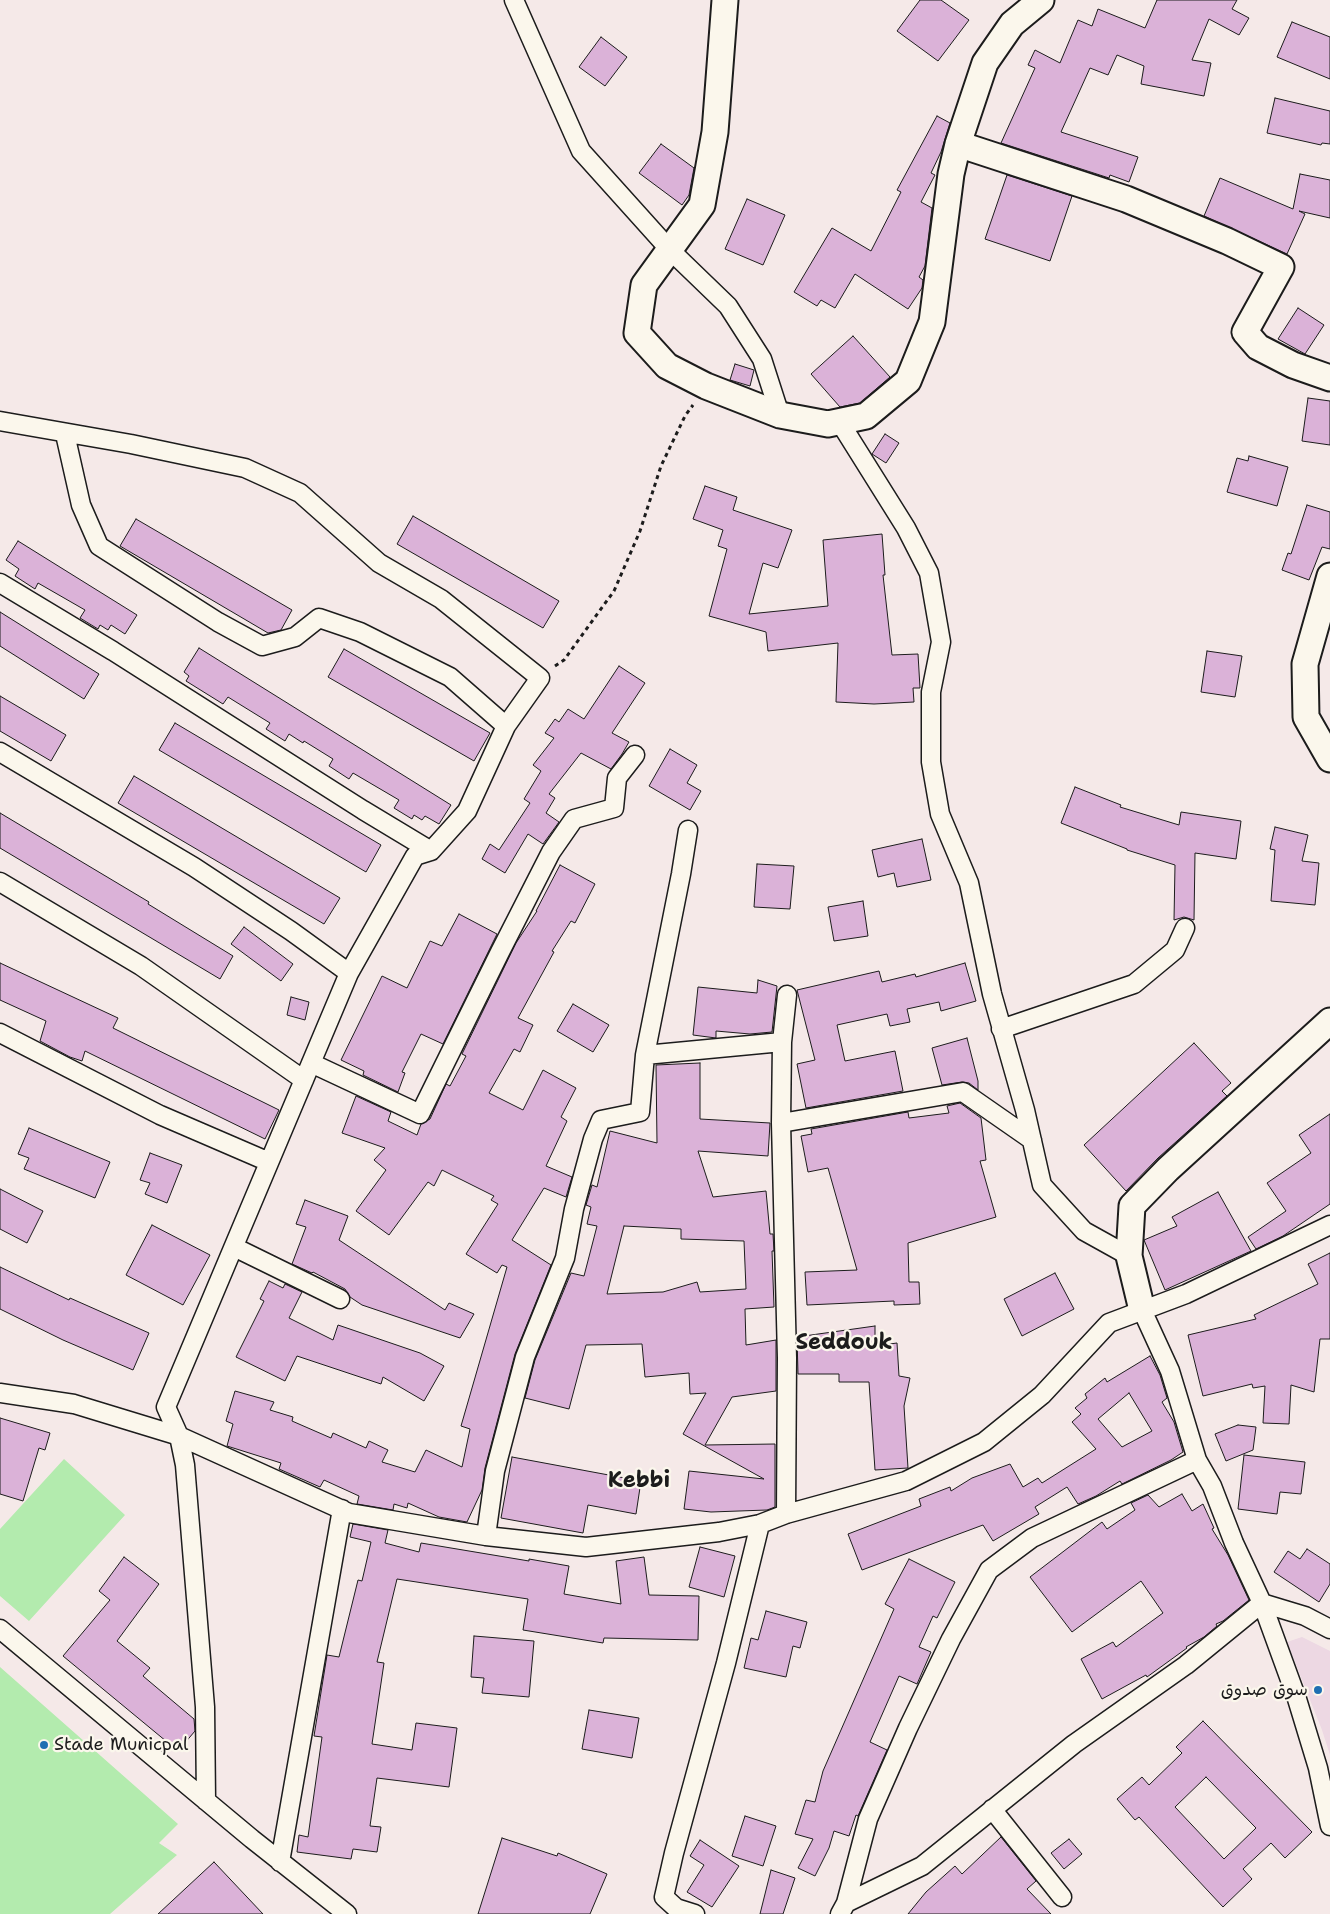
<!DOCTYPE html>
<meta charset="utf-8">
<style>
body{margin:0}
canvas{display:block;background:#f5e9e8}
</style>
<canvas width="1330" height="1914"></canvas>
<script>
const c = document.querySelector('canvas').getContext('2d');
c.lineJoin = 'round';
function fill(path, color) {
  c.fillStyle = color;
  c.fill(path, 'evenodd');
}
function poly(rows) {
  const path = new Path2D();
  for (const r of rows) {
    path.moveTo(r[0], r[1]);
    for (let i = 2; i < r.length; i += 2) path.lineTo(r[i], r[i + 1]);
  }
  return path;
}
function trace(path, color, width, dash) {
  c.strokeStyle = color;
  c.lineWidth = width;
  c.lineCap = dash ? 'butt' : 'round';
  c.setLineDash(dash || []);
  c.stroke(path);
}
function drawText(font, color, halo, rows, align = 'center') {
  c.font = font + ' "Shantell Sans","Playpen Sans Arabic",sans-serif';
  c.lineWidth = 4.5;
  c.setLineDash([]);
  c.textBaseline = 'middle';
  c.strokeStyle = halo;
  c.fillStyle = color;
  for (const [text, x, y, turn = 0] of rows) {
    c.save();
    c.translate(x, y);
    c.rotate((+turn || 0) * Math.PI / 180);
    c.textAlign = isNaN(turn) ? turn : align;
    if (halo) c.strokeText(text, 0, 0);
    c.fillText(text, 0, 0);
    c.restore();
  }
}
const built = poly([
 [1302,1637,1330,1651,1330,1755,1322,1730,1287,1642]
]);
const green = poly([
 [64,1459,125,1515,29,1621,0,1596,0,1529],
 [0,1667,178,1824,159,1843,177,1855,110,1914,0,1914]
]);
const building = poly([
 [920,0,941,0,969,20,938,61,897,31,920,0],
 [1157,0,1237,0,1232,9,1249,18,1239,35,1209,19,1192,60,1211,63,1204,96,1141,84,1144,66,1117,55,1108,75,1090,68,1061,132,1138,157,1129,182,1110,175,1109,178,1001,143,1035,68,1028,65,1035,50,1060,63,1078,20,1092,26,1098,9,1145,28,1157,0],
 [1292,22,1330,37,1330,79,1277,57,1292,22],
 [601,37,627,57,605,86,579,67,601,37],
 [1275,98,1330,111,1330,144,1322,143,1321,145,1267,133,1275,98],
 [937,116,950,123,941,152,931,173,935,175,921,202,932,208,925,266,919,277,923,280,922,288,908,309,855,274,835,308,821,300,817,306,794,292,832,228,871,251,901,192,897,190,937,116],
 [661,144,694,168,689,195,682,205,639,173,661,144],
 [1300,174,1330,180,1330,218,1299,211,1305,214,1287,254,1204,216,1220,178,1293,209,1300,174],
 [1007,175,1072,196,1050,261,985,239,1007,175],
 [747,199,785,215,763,265,725,249,747,199],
 [1298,308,1324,325,1305,354,1278,339,1298,308],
 [853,336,890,377,860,403,840,407,811,374,853,336],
 [735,364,754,370,750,386,730,380,735,364],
 [1308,398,1330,401,1330,445,1302,441,1308,398],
 [885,434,899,443,886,463,872,454,885,434],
 [1249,456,1288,467,1277,506,1227,492,1237,458,1248,461,1249,456],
 [705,486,737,497,733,510,792,530,778,568,763,563,749,614,828,606,823,540,882,534,885,575,883,575,892,655,918,654,920,688,913,688,914,702,874,704,836,702,838,643,768,651,766,632,709,616,727,549,718,546,723,530,693,519,705,486],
 [1307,505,1330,512,1330,549,1322,547,1309,580,1282,570,1288,553,1291,554,1307,505],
 [413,516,559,601,543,628,397,544,413,516],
 [136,519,292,610,281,630,268,633,120,546,136,519],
 [18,541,137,615,125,634,111,625,108,630,100,625,98,629,80,618,85,610,38,583,35,589,15,576,19,569,6,560,18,541],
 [0,612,99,674,84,699,0,646,0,612],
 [199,648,451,805,439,824,425,816,422,820,414,815,412,819,394,808,399,800,353,773,349,779,329,766,333,759,304,741,303,743,289,734,285,741,266,729,270,723,236,702,228,697,223,704,186,681,189,676,184,672,199,648],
 [344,649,490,733,474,761,328,677,344,649],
 [1207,651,1242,656,1235,697,1201,692,1207,651],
 [619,666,645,683,612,733,629,742,622,754,611,769,581,753,549,794,555,798,546,813,559,822,543,844,528,834,505,873,482,859,490,844,499,850,530,803,524,799,541,771,533,765,554,738,545,733,555,719,559,722,568,709,584,719,619,666],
 [0,696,66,735,51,761,0,731,0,696],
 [175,723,381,845,366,872,159,750,175,723],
 [670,749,697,765,687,783,701,791,690,810,649,786,670,749],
 [134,776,340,898,324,924,118,803,134,776],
 [1075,787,1121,805,1120,807,1179,825,1181,812,1241,821,1236,859,1195,853,1194,920,1184,917,1174,920,1175,865,1127,850,1127,849,1061,823,1075,787],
 [0,813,149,902,148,904,233,956,220,979,0,848,0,813],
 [1275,827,1308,835,1302,861,1319,863,1315,905,1271,901,1275,850,1270,849,1275,827],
 [922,839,931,880,897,887,894,873,878,877,872,850,922,839],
 [757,864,794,866,790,909,754,907,757,864],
 [560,865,595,884,575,923,571,921,552,951,554,952,518,1018,533,1025,520,1052,514,1049,489,1093,523,1110,543,1070,576,1088,561,1117,567,1121,546,1166,572,1177,566,1197,544,1188,512,1240,551,1265,515,1354,485,1468,482,1490,467,1522,439,1517,408,1503,407,1508,394,1504,393,1510,357,1504,359,1496,324,1480,320,1487,279,1469,281,1463,227,1446,233,1424,226,1421,235,1391,274,1402,270,1410,293,1417,292,1421,331,1438,333,1433,366,1448,369,1441,388,1450,382,1462,415,1472,426,1450,462,1467,470,1429,461,1426,507,1267,502,1265,497,1273,466,1254,498,1204,491,1200,494,1196,442,1170,434,1186,428,1182,389,1235,356,1211,386,1170,374,1160,385,1148,342,1133,356,1096,391,1112,388,1121,417,1135,421,1124,430,1119,446,1084,450,1086,466,1056,462,1054,516,943,537,911,536,911,560,865],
 [863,901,868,936,834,941,828,907,863,901],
 [459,914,497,934,443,1044,421,1034,402,1072,405,1073,398,1092,363,1075,364,1071,341,1060,382,976,407,988,430,941,442,946,459,914],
 [244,927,293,964,281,981,231,944,244,927],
 [0,963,118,1018,113,1028,279,1110,265,1139,85,1051,82,1061,70,1057,40,1041,46,1021,0,1000,0,963],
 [965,963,976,1001,941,1011,939,1002,907,1009,910,1022,890,1026,887,1014,837,1025,845,1061,895,1051,903,1091,806,1108,797,1064,815,1060,797,990,879,971,882,982,915,974,916,977,965,963],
 [758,980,777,986,772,1032,750,1034,716,1031,716,1038,693,1035,698,987,757,993,758,980],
 [291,997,309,1002,305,1020,287,1015,291,997],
 [573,1004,609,1025,593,1052,557,1031,573,1004],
 [967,1038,978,1081,978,1090,969,1083,962,1082,942,1085,932,1048,967,1038],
 [1194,1043,1231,1083,1222,1091,1227,1096,1158,1158,1126,1191,1084,1145,1194,1043],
 [700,1063,700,1119,770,1123,768,1156,698,1151,713,1197,766,1191,770,1234,773,1234,774,1251,772,1251,774,1307,745,1309,746,1345,776,1340,776,1391,732,1397,705,1445,775,1444,775,1507,767,1510,711,1512,684,1509,689,1471,764,1479,683,1434,706,1393,690,1394,689,1373,645,1377,642,1344,586,1345,569,1409,525,1398,535,1360,571,1273,584,1276,597,1226,587,1224,591,1207,586,1205,592,1185,597,1187,610,1131,657,1143,656,1065,700,1063],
 [624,1226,681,1229,681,1239,744,1241,746,1289,700,1292,697,1282,663,1292,607,1294,624,1226],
 [960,1103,981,1118,986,1160,980,1161,996,1217,908,1243,909,1282,919,1282,920,1304,894,1305,894,1301,807,1305,805,1272,857,1270,828,1168,808,1172,801,1136,812,1134,811,1129,908,1112,909,1118,949,1113,947,1106,960,1103],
 [1330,1114,1330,1204,1283,1236,1256,1249,1248,1237,1286,1211,1267,1183,1311,1153,1299,1135,1330,1114],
 [29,1128,110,1162,95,1198,24,1169,29,1158,18,1154,29,1128],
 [150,1153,182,1165,167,1203,145,1194,150,1183,140,1180,150,1153],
 [0,1189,43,1211,27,1243,0,1229,0,1189],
 [1218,1192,1251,1251,1165,1290,1144,1240,1177,1226,1172,1217,1218,1192],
 [305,1200,348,1216,339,1240,445,1310,449,1303,474,1314,460,1338,362,1305,350,1297,345,1289,313,1272,312,1273,292,1264,306,1227,296,1224,305,1200],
 [152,1225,210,1255,183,1305,126,1275,152,1225],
 [1330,1253,1330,1339,1320,1339,1314,1392,1291,1385,1289,1424,1263,1423,1265,1386,1253,1388,1252,1384,1203,1396,1188,1335,1256,1319,1254,1315,1318,1284,1308,1264,1330,1253],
 [0,1267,69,1300,70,1298,149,1333,133,1370,63,1340,0,1309,0,1267],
 [1055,1273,1074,1309,1022,1336,1004,1299,1055,1273],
 [269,1281,283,1288,285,1284,302,1292,289,1318,333,1340,338,1325,420,1353,444,1366,424,1401,383,1377,381,1384,297,1356,285,1381,236,1357,264,1301,260,1299,269,1281],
 [875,1326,875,1346,897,1343,899,1376,910,1378,904,1406,908,1468,875,1470,869,1382,839,1382,839,1374,798,1374,797,1337,875,1326],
 [1150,1356,1160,1375,1167,1398,1162,1402,1174,1422,1183,1452,1171,1460,1122,1484,1120,1481,1096,1496,1078,1504,1067,1487,1035,1507,1039,1514,993,1541,983,1525,862,1570,848,1534,921,1506,919,1499,950,1487,951,1491,972,1478,1010,1464,1023,1487,1038,1478,1042,1483,1096,1449,1072,1422,1081,1414,1075,1408,1087,1398,1085,1394,1105,1378,1107,1382,1150,1356],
 [1129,1393,1152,1431,1122,1447,1098,1419,1129,1393],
 [0,1418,50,1433,45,1450,39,1448,23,1501,0,1494,0,1418],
 [1238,1425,1256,1427,1253,1450,1226,1461,1215,1434,1238,1425],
 [1244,1455,1305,1462,1301,1494,1280,1492,1277,1514,1238,1509,1244,1455],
 [512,1457,641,1481,636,1514,588,1505,583,1533,501,1518,512,1457],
 [1182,1494,1192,1511,1203,1504,1214,1528,1212,1529,1228,1555,1249,1600,1223,1621,1216,1624,1217,1626,1204,1637,1186,1647,1187,1648,1147,1677,1146,1675,1102,1699,1081,1659,1113,1642,1116,1647,1163,1613,1141,1581,1072,1632,1030,1577,1102,1522,1107,1529,1135,1510,1131,1503,1148,1495,1159,1507,1182,1494],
 [353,1524,388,1530,385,1543,419,1552,421,1543,529,1561,529,1559,569,1566,564,1594,621,1604,616,1561,644,1557,649,1595,699,1596,698,1640,604,1638,603,1643,523,1630,528,1599,397,1579,377,1662,384,1663,372,1744,412,1750,416,1723,457,1728,449,1787,377,1778,370,1826,381,1827,377,1852,353,1849,351,1859,297,1852,299,1835,308,1837,322,1737,314,1736,327,1655,339,1657,358,1580,362,1581,371,1542,350,1537,353,1524],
 [700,1547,735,1556,724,1597,689,1587,700,1547],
 [1307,1549,1330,1564,1330,1584,1319,1602,1274,1572,1288,1551,1300,1559,1307,1549],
 [124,1557,159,1584,117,1641,150,1668,143,1676,194,1719,195,1731,178,1751,63,1656,110,1600,99,1591,124,1557],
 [909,1559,955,1582,937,1618,933,1616,919,1647,931,1652,917,1684,899,1676,870,1742,887,1750,858,1816,856,1815,849,1836,834,1831,829,1848,815,1876,798,1868,813,1839,795,1834,806,1800,815,1802,823,1771,894,1609,885,1604,909,1559],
 [766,1611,807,1622,800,1648,793,1646,786,1677,744,1668,751,1638,758,1640,766,1611],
 [474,1636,534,1641,529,1697,482,1693,484,1678,471,1677,474,1636],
 [589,1710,639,1718,632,1758,582,1749,589,1710],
 [1203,1721,1312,1832,1285,1858,1271,1843,1243,1869,1252,1879,1223,1907,1139,1817,1135,1820,1117,1799,1142,1777,1149,1785,1182,1753,1176,1747,1203,1721],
 [1206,1777,1256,1828,1224,1859,1175,1807,1206,1777],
 [745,1816,776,1826,763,1866,732,1856,745,1816],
 [1001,1837,1036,1881,1027,1889,1051,1914,908,1914,926,1892,955,1866,962,1874,1001,1837],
 [502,1838,557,1856,558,1853,607,1874,590,1914,478,1914,502,1838],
 [1069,1839,1082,1854,1064,1869,1051,1853,1069,1839],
 [700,1840,739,1866,712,1907,687,1892,704,1865,690,1856,700,1840],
 [214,1862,263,1914,158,1914,214,1862],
 [771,1870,795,1878,783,1914,760,1914,771,1870]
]);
const path = poly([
 [555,666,564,660,614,591,640,531,661,466,685,416,693,405]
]);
const street = poly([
 [514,0,581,151,670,250,728,306,762,359,780,415],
 [0,421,131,444,245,468,300,493,379,563,441,599,540,678,506,726,467,811,431,851,415,856,349,973,166,1407,179,1436,185,1465,205,1707,206,1801],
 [839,421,906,528,929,573,941,642,931,692,931,762,940,814,969,883,992,994,1025,1110,1042,1185,1084,1231,1129,1256],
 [65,434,81,505,99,546,218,622,262,646,295,637,319,618,360,632,450,677,506,726],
 [0,583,113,651,363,810,431,851],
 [0,752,194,867,291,931,349,973],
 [0,882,141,966,304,1080],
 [1001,1029,1134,984,1175,950,1185,928],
 [0,1033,160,1115,269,1162],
 [782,1042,781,1123,787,1358,786,1514],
 [645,1055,782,1042,787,995],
 [311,1063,420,1114,500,952,551,852,574,819,614,808,617,778,635,755],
 [781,1123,963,1092,1032,1140],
 [234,1247,340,1299],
 [0,1393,74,1404,179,1436,349,1513,486,1536,586,1547,719,1532,760,1524,786,1514,906,1481,984,1442,1042,1395,1109,1323,1186,1294,1330,1225],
 [486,1536,495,1471,525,1357,565,1258,574,1209,593,1139,601,1120,640,1112,645,1055,681,874,688,830],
 [1262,1603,1297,1699,1318,1768,1330,1826],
 [1262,1603,1305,1616,1330,1629],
 [0,1629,252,1839,347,1914],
 [992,1809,1062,1897],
 [280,1862,342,1509],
 [846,1903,922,1866,1074,1744,1186,1665,1262,1603,1234,1543,1212,1486,1197,1460],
 [695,1914,676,1908,664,1897,674,1853,726,1663,760,1524],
 [840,1914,846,1903,868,1819,908,1728,951,1639,989,1570,1032,1538,1197,1460,1170,1371,1142,1310]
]);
const secondary = poly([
 [725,0,715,132,702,205,644,285,637,333,667,366,706,386,780,415,828,424,866,416,908,381,932,322,951,174,958,144,985,63,1012,24,1041,0],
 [958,144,1126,199,1227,241,1281,267,1245,332,1258,347,1293,365,1330,378],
 [1330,576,1305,664,1306,717,1330,759],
 [1142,1310,1129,1256,1132,1206,1168,1169,1330,1021]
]);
const markers = [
 [1318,1690,5,"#1f6fb2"],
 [44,1745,5,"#1f6fb2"]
];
const poiNames = [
 ["سوق صدوق",1308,1690],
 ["Stade Municpal",54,1745,"left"]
];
const districtNames = [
 ["Seddouk",844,1343],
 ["Kebbi",639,1481]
];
fill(built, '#edd8e3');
fill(green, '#b3ebae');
fill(building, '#dbb2d8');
trace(building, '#1c1c1c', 1);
trace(street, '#1c1c1c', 21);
trace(secondary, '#1c1c1c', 29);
trace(path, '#1c1c1c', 3, [4, 4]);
trace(street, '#fbf7ec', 18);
trace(secondary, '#fbf7ec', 25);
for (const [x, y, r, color] of markers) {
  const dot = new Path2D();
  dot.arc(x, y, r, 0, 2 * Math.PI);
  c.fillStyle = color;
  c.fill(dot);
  trace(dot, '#fbf7ec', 2);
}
drawText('18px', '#1c1c1c', '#fbf7ec', poiNames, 'right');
drawText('bold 22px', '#1c1c1c', '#fbf7ec', districtNames);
</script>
